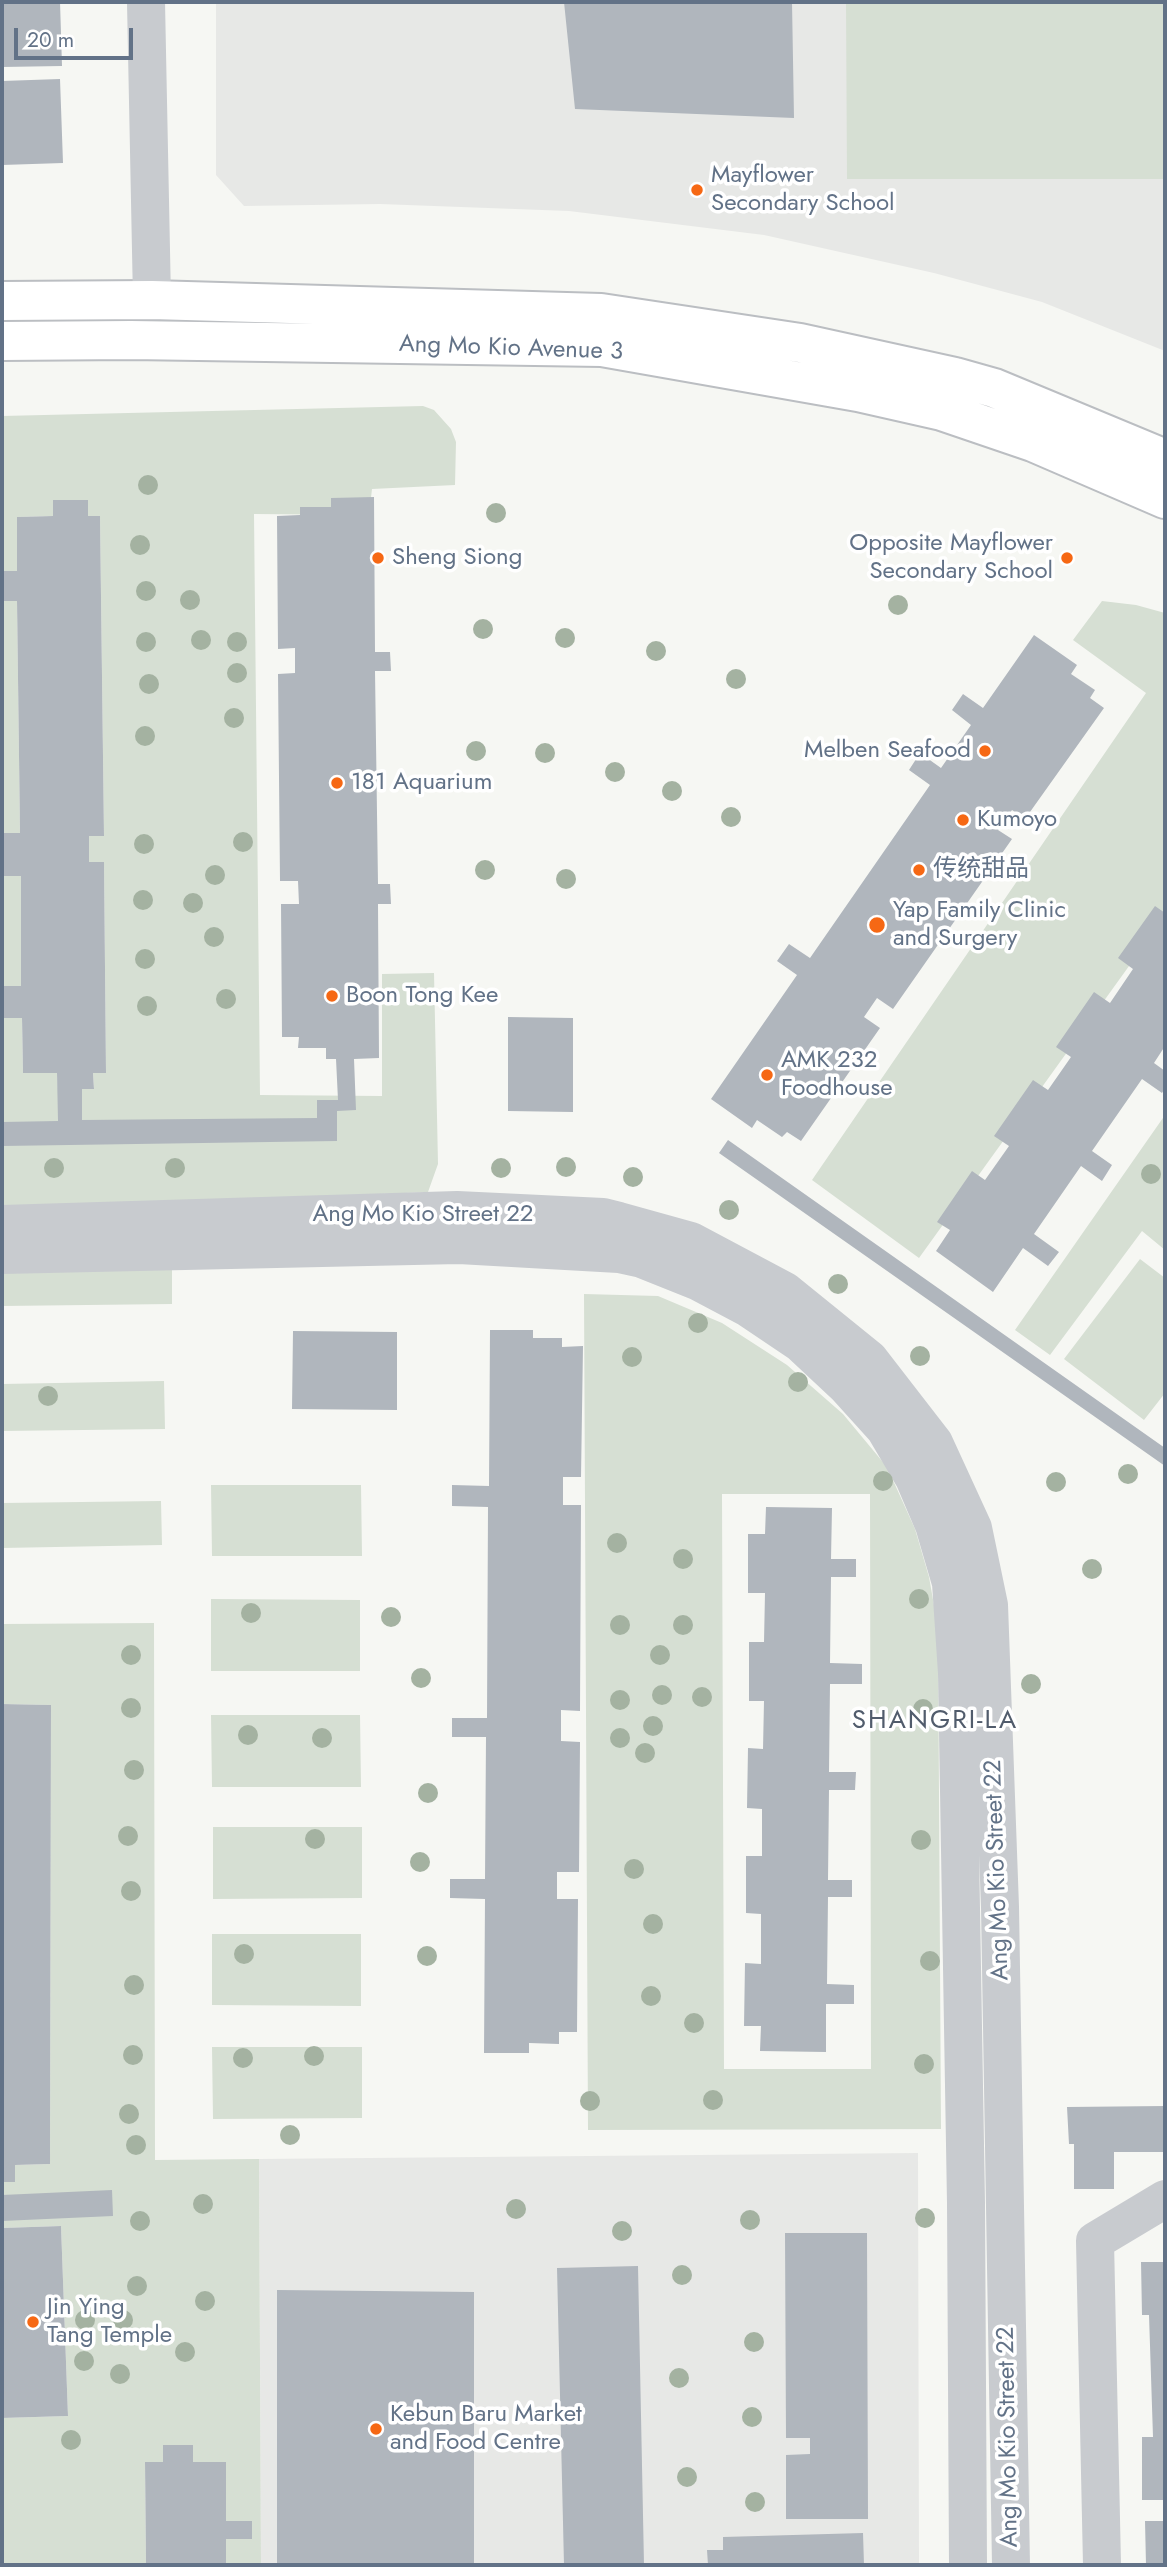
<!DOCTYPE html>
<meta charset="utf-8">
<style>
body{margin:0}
#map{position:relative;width:1167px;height:2567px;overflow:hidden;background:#f6f7f3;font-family:Jost,sans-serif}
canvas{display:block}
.frame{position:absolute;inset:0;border:4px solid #627287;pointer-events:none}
.scale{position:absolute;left:14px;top:28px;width:119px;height:32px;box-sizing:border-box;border:4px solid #627287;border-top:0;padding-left:9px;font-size:21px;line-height:24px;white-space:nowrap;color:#627287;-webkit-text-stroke:5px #fff;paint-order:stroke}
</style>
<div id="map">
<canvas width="1167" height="2567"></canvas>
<div class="frame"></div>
<div class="scale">20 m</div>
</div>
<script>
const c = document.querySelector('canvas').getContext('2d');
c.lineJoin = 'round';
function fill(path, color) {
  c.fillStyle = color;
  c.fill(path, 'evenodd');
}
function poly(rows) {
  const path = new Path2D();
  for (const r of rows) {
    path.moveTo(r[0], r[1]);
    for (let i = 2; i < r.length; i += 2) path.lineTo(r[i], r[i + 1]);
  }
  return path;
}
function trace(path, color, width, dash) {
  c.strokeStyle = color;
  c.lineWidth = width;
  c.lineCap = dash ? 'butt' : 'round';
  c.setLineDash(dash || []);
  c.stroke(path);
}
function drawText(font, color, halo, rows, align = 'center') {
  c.font = font + ' Jost,"Noto Sans SC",sans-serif';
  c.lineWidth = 7;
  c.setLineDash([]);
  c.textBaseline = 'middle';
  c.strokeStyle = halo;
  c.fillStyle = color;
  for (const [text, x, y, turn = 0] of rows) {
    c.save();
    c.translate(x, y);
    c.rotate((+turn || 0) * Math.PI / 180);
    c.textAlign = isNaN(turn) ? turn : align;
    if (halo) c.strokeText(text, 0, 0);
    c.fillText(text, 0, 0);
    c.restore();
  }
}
const built = poly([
 [216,2,1165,2,1165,351,1042,302,934,273,764,235,569,211,380,204,244,206,216,175],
 [918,2153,919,2565,261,2565,259,2159]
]);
const green = poly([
 [846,2,1165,2,1165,179,847,179],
 [423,406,434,410,451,429,456,442,455,485,372,489,369,515,254,514,260,1095,382,1096,382,974,434,973,438,1164,428,1192,2,1210,2,1018,22,1018,23,1073,57,1073,58,1089,94,1088,93,1073,106,1072,104,863,89,862,89,836,104,835,100,516,88,516,88,500,54,500,53,516,17,517,17,571,2,571,2,416],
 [2,601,17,601,20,833,2,833],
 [1102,601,1136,605,1165,613,1165,916,919,1258,812,1180,1146,693,1073,640],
 [2,876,21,876,21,986,2,986],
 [1165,1115,1165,1250,1142,1231,1050,1355,1015,1330],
 [1140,1259,1165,1278,1165,1393,1144,1420,1064,1359],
 [172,1269,172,1304,2,1306,2,1273],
 [584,1294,658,1296,722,1323,787,1365,843,1414,887,1467,915,1529,929,1577,938,1628,941,2129,588,2130],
 [722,1494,870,1494,871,2069,724,2069],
 [164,1381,165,1429,2,1431,2,1384],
 [211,1485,361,1485,362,1556,212,1556],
 [161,1501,162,1545,2,1548,2,1503],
 [211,1599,360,1600,360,1671,211,1671],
 [154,1623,155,2160,259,2159,261,2565,226,2565,226,2539,252,2521,226,2521,225,2462,193,2462,163,2445,163,2462,145,2462,146,2565,2,2565,2,2418,68,2416,61,2226,2,2228,2,2182,15,2182,15,2165,50,2164,51,1705,2,1704,2,1624],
 [211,1715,360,1715,361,1787,212,1787],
 [213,1827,362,1827,362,1898,213,1899],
 [212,1934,361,1934,361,2006,212,2005],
 [212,2047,362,2047,362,2118,213,2119]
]);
const building = poly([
 [2,2,60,2,62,66,2,67],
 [564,2,792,2,794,118,575,109],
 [60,79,63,163,2,165,2,81],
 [374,497,375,652,390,652,391,671,375,671,378,884,390,884,391,904,378,904,379,1058,354,1059,356,1110,337,1111,337,1141,2,1146,2,1122,58,1121,57,1073,23,1073,22,1018,2,1018,2,986,21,986,21,876,2,876,2,833,20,833,17,601,2,601,2,571,17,571,17,517,53,516,53,500,88,500,88,516,100,516,104,836,89,836,89,862,104,862,106,1073,93,1073,94,1089,82,1089,82,1120,317,1118,317,1100,338,1100,336,1059,326,1059,326,1048,298,1048,299,1037,282,1037,281,904,299,904,298,881,280,881,278,674,295,673,295,648,278,649,277,516,300,515,300,507,331,507,331,498],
 [1034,635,1077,665,1071,674,1095,690,1090,698,1104,708,1025,819,1012,810,998,830,1012,839,893,1009,877,998,864,1017,880,1028,801,1141,787,1132,782,1137,757,1120,752,1128,711,1099,797,975,777,961,789,944,810,958,930,785,909,770,920,753,941,768,971,725,952,710,963,694,983,708],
 [1155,906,1165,913,1165,1046,1154,1063,1165,1071,1165,1088,1162,1093,1142,1079,1092,1151,1112,1165,1102,1181,1081,1166,1034,1234,1059,1252,1048,1266,1023,1248,993,1292,936,1251,950,1230,937,1222,972,1171,985,1180,1009,1146,994,1136,1033,1080,1048,1090,1071,1057,1056,1047,1094,992,1110,1003,1133,969,1118,958],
 [508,1017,573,1018,573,1112,508,1111],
 [728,1140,1165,1448,1165,1466,719,1153],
 [490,1330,533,1330,533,1338,562,1338,562,1347,583,1346,581,1477,563,1477,563,1505,581,1505,580,1711,561,1710,561,1741,580,1742,579,1872,557,1872,557,1899,578,1899,577,2032,559,2032,559,2044,529,2043,529,2053,484,2053,485,1899,450,1898,450,1879,485,1879,486,1737,452,1737,452,1718,487,1718,488,1507,452,1506,452,1485,489,1486],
 [293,1331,397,1332,397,1410,292,1409],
 [766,1507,832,1508,831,1559,856,1559,856,1577,831,1577,830,1663,862,1664,862,1684,830,1684,829,1772,856,1772,855,1790,829,1790,828,1880,852,1880,852,1897,828,1897,827,1984,854,1985,854,2004,826,2004,826,2052,760,2051,761,2026,744,2026,745,1963,761,1964,761,1914,746,1913,746,1856,762,1856,762,1809,747,1808,748,1748,763,1749,764,1701,749,1701,749,1642,764,1642,765,1593,748,1593,748,1534,765,1534],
 [2,1704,51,1705,50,2164,15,2165,15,2182,2,2182],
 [1165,2106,1165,2152,1114,2152,1114,2189,1074,2189,1074,2144,1069,2144,1067,2107],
 [112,2190,113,2216,2,2221,2,2195],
 [61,2226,68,2416,2,2418,2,2228],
 [785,2233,867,2233,868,2519,786,2519,786,2455,810,2454,810,2438,786,2438],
 [1141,2262,1165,2262,1165,2500,1142,2500,1142,2437,1153,2437,1149,2315,1142,2315],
 [638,2266,644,2565,564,2565,557,2268],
 [277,2290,474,2292,474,2565,277,2565],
 [163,2445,193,2445,193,2462,226,2462,226,2521,252,2521,252,2539,226,2539,226,2565,146,2565,145,2462,163,2462],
 [1145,2521,1165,2521,1165,2565,1146,2565],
 [863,2533,864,2565,708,2565,707,2550,723,2550,723,2537]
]);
const minor = poly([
 [146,2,152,300],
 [2,1224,457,1210,603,1217,619,1221,691,1241,785,1291,869,1359,934,1443,973,1528,989,1605,1000,1907,1011,2565],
 [2,1255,459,1245,619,1254,642,1259,697,1281,748,1308,800,1343,847,1387,885,1429,914,1478,934,1525,951,1583,957,1673,966,2203,968,2565],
 [1102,2565,1095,2241,1165,2199]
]);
const major = poly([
 [2,301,152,300,601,313,800,343,955,377,994,388,1165,459],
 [2,341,131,340,602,347,858,392,942,411,1033,442,1165,499]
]);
const trees = [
 [148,485],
 [496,513],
 [140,545],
 [146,591],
 [190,600],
 [898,605],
 [483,629],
 [565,638],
 [201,640],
 [146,642],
 [237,642],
 [656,651],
 [237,673],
 [736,679],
 [149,684],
 [234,718],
 [145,736],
 [476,751],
 [545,753],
 [615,772],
 [672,791],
 [731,817],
 [243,842],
 [144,844],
 [485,870],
 [215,875],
 [566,879],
 [143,900],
 [193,903],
 [214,937],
 [145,959],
 [226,999],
 [147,1006],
 [566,1167],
 [54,1168],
 [175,1168],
 [501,1168],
 [1151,1174],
 [633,1177],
 [729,1210],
 [838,1284],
 [698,1323],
 [920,1356],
 [632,1357],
 [798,1382],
 [48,1396],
 [1128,1474],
 [883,1481],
 [1056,1482],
 [617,1543],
 [683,1559],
 [1092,1569],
 [919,1599],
 [251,1613],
 [391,1617],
 [620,1625],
 [683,1625],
 [131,1655],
 [660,1655],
 [421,1678],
 [1031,1684],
 [662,1695],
 [702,1697],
 [620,1700],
 [131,1708],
 [923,1709],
 [653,1726],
 [248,1735],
 [322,1738],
 [620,1738],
 [645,1753],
 [134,1770],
 [428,1793],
 [128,1836],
 [315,1839],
 [921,1840],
 [420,1862],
 [634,1869],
 [131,1891],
 [653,1924],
 [244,1954],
 [427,1956],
 [930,1961],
 [134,1985],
 [651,1996],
 [694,2023],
 [133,2055],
 [314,2056],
 [243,2058],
 [924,2064],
 [713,2100],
 [590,2101],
 [129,2114],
 [290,2135],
 [136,2145],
 [203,2204],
 [516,2209],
 [925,2218],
 [750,2220],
 [140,2221],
 [622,2231],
 [682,2275],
 [137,2286],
 [205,2301],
 [85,2320],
 [123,2320],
 [754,2342],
 [185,2352],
 [84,2361],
 [120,2374],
 [679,2378],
 [752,2417],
 [71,2440],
 [687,2477],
 [755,2502]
];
const markers = [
 [697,190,7,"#f66814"],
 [378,558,7,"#f66814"],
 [1067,558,7,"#f66814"],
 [985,751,7,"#f66814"],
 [337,783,7,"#f66814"],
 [963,820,7,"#f66814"],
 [919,870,7,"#f66814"],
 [877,925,9,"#f66814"],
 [332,996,7,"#f66814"],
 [767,1075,7,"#f66814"],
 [33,2322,7,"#f66814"],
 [376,2429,7,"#f66814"]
];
const poiNames = [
 ["Mayflower",711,176],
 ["Secondary School",711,204],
 ["Opposite Mayflower",1053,544,"right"],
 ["Secondary School",1053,572,"right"],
 ["Sheng Siong",392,558],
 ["Melben Seafood",971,751,"right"],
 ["181 Aquarium",351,783],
 ["Kumoyo",977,820],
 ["传统甜品",933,870],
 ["Yap Family Clinic",893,911],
 ["and Surgery",893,939],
 ["Boon Tong Kee",346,996],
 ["AMK 232",781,1061],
 ["Foodhouse",781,1089],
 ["Jin Ying",47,2308],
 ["Tang Temple",47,2336],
 ["Kebun Baru Market",390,2415],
 ["and Food Centre",390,2443]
];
const streetNames = [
 ["Ang Mo Kio Avenue 3",511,349,2],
 ["Ang Mo Kio Street 22",423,1215],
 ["Ang Mo Kio Street 22",998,1870,-92],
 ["Ang Mo Kio Street 22",1009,2437,-91]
];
const neighbourhoodNames = [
 ["SHANGRI-LA",935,1722]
];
fill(built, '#e7e8e6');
fill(green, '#d6dfd3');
fill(building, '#b0b6bd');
trace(major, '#bbbec2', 42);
trace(minor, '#c8cbcf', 38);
trace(major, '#fff', 38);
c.fillStyle = '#a4b2a1';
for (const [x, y] of trees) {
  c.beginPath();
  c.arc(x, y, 10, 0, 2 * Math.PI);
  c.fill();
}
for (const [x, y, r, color] of markers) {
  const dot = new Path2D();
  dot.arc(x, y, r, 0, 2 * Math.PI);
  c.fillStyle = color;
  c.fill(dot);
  trace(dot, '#fff', 2.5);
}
drawText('24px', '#627287', '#fff', poiNames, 'left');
drawText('24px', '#627287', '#fff', streetNames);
c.letterSpacing = '2px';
drawText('26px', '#515c6c', '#fff', neighbourhoodNames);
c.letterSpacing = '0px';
</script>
